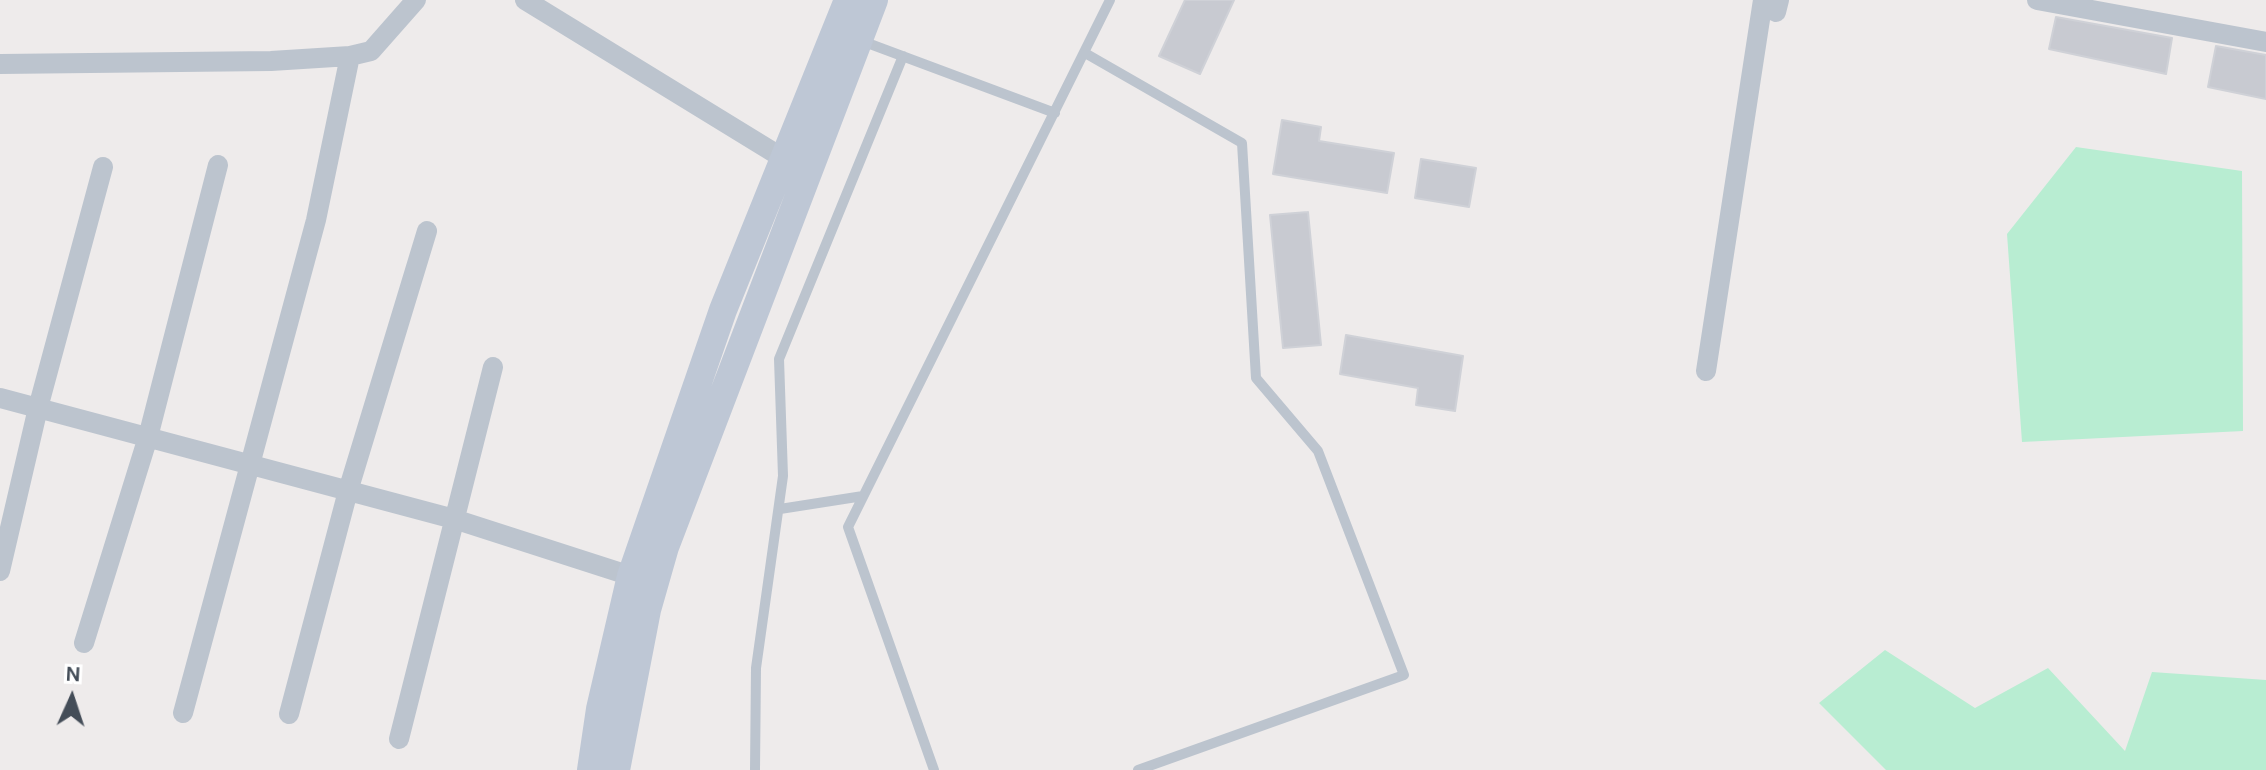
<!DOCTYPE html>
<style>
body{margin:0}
#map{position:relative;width:2266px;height:770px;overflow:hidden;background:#eeebeb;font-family:Karla,sans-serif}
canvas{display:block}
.north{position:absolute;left:32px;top:658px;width:80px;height:80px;-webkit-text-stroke:6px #fff;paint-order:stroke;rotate:3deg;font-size:22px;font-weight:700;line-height:32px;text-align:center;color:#444d58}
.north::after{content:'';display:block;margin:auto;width:28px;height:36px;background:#444d58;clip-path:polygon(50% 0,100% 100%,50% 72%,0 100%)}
</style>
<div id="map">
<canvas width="2266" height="770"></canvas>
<div class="north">N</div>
</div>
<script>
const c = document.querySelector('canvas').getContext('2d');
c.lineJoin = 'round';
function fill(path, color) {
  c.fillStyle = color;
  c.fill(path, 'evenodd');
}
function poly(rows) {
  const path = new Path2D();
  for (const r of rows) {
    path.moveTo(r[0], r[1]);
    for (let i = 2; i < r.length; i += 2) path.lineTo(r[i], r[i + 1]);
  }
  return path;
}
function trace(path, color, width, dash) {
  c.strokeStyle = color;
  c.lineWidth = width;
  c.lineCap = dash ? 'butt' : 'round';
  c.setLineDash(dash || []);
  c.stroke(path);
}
const green = poly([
 [2076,147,2242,171,2243,431,2022,442,2007,234],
 [1885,650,1975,708,2048,668,2125,751,2152,672,2266,680,2266,770,1886,770,1819,703]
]);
const building = poly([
 [1185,0,1234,0,1200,74,1159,56,1185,0],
 [2056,17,2172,38,2166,74,2049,49,2056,17],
 [2216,46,2266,55,2266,99,2208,87,2216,46],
 [1282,120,1321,127,1319,141,1394,153,1387,193,1273,174,1282,120],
 [1421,159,1476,168,1469,207,1415,198,1421,159],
 [1308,212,1321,345,1283,348,1270,215,1308,212],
 [1346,335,1463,356,1455,411,1416,405,1418,388,1340,374,1346,335]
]);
const service = poly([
 [862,41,1055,113],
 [1085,53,1242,143,1256,378,1318,451,1404,675,1138,770],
 [780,509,863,496],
 [755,770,756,668,783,476,779,359,903,56],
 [934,770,848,527,1110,0]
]);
const minor = poly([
 [525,0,786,160],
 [2037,0,2266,42],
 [1776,12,1779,0],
 [0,64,271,61,350,56,371,51,416,0],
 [1706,371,1763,0],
 [0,398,454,519,631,576],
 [0,571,38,408,103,167],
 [84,643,148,437,218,165],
 [183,713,316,220,350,56],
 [289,714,348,491,427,231],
 [399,739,493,367]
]);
const secondary = poly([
 [591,770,600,709,631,576,723,310,848,0],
 [616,770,647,610,665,547,874,0]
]);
fill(green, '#b8edd2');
fill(building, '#c8cad1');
trace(building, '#cfd1d7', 2);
trace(service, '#bcc4ce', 10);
trace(minor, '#bcc4ce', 20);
trace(secondary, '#bec7d5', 28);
</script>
